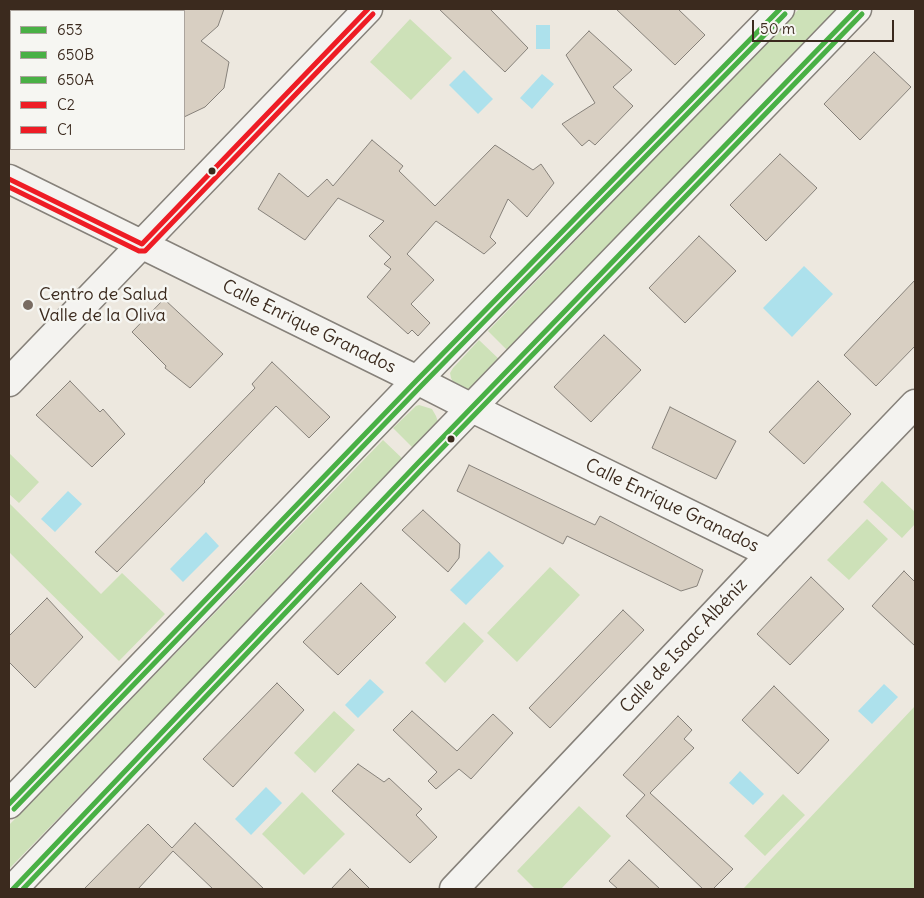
<!DOCTYPE html>
<meta charset="utf-8">
<style>
body{margin:0}
#map{position:relative;width:924px;height:898px;overflow:hidden;background:#ede8df;font-family:Delius,sans-serif}
canvas{display:block}
.frame{position:absolute;inset:0;border:10px solid #3b2a1e;pointer-events:none}
.legend{position:absolute;left:10px;top:10px;width:175px;height:140px;box-sizing:border-box;background:#f6f6f2;border:1px solid #aba49d;margin:0;padding:6px 9px;list-style:none;font-size:15px;color:#3b2a1e}
.legend li{display:flex;align-items:center;gap:10px;height:25px}
.legend b{width:25px;border:1px solid #aba49d}
.scale{position:absolute;left:752px;top:20px;width:142px;height:22px;box-sizing:border-box;border:2px solid #3b2a1e;border-top:0;padding-left:6px;font-size:15px;line-height:18px;white-space:nowrap;color:#3b2a1e;-webkit-text-stroke:4px #f6f6f2;paint-order:stroke}
</style>
<div id="map">
<canvas width="924" height="898"></canvas>
<div class="frame"></div>
<ul class="legend">
<li><b style="height:6px;background:#49b045"></b>653</li>
<li><b style="height:6px;background:#49b045"></b>650B</li>
<li><b style="height:6px;background:#49b045"></b>650A</li>
<li><b style="height:6px;background:#ee1c25"></b>C2</li>
<li><b style="height:6px;background:#ee1c25"></b>C1</li>
</ul>
<div class="scale">50 m</div>
</div>
<script>
const c = document.querySelector('canvas').getContext('2d');
c.lineJoin = 'round';
function fill(path, color) {
  c.fillStyle = color;
  c.fill(path, 'evenodd');
}
function poly(rows) {
  const path = new Path2D();
  for (const r of rows) {
    path.moveTo(r[0], r[1]);
    for (let i = 2; i < r.length; i += 2) path.lineTo(r[i], r[i + 1]);
  }
  return path;
}
function trace(path, color, width, dash) {
  c.strokeStyle = color;
  c.lineWidth = width;
  c.lineCap = dash ? 'butt' : 'round';
  c.setLineDash(dash || []);
  c.stroke(path);
}
function drawText(font, color, halo, rows, align = 'center') {
  c.font = font + ' Delius,sans-serif';
  c.lineWidth = 5;
  c.setLineDash([]);
  c.textBaseline = 'middle';
  c.strokeStyle = halo;
  c.fillStyle = color;
  for (const [text, x, y, turn = 0] of rows) {
    c.save();
    c.translate(x, y);
    c.rotate((+turn || 0) * Math.PI / 180);
    c.textAlign = isNaN(turn) ? turn : align;
    if (halo) c.strokeText(text, 0, 0);
    c.fillText(text, 0, 0);
    c.restore();
  }
}
const green = poly([
 [799,9,843,9,510,353,488,331],
 [410,19,452,58,411,100,370,62],
 [479,340,502,362,473,392,464,391,453,382,451,378,450,373,453,368],
 [419,405,432,409,436,416,438,422,437,426,415,450,393,428,416,406],
 [383,440,405,461,9,869,9,825],
 [9,453,39,482,19,503,9,494],
 [882,481,915,512,915,524,902,538,863,502],
 [9,503,101,594,122,573,165,614,119,661,9,552],
 [867,519,888,539,849,580,827,560],
 [550,567,580,595,517,662,487,633],
 [464,622,484,641,445,683,425,663],
 [915,706,915,889,743,889],
 [334,711,355,730,315,773,294,753],
 [302,792,345,834,304,875,262,834],
 [783,794,805,815,765,856,744,836],
 [579,806,611,836,561,889,535,889,517,871]
]);
const water = poly([
 [536,25,550,25,550,49,536,49],
 [464,70,493,99,478,114,449,85],
 [542,74,554,84,532,109,520,98],
 [804,266,833,294,792,337,763,308],
 [68,491,82,504,55,532,41,519],
 [206,532,219,546,183,582,170,569],
 [489,551,504,566,466,605,450,590],
 [370,679,384,692,358,718,345,705],
 [884,684,898,697,872,724,858,711],
 [740,771,764,794,753,805,729,783],
 [266,787,282,803,251,835,235,819]
]);
const building = poly([
 [184,9,224,9,218,26,201,41,229,62,224,88,205,107,184,117,184,9],
 [439,9,490,9,528,48,505,72,439,9],
 [616,9,678,9,705,35,675,65,616,9],
 [589,31,632,70,613,87,633,106,595,145,589,140,582,146,562,124,595,103,566,55,589,31],
 [874,52,911,87,860,140,824,104,874,52],
 [372,140,403,166,399,171,435,206,495,145,533,170,541,164,554,183,527,217,508,199,490,237,496,243,484,254,436,221,407,254,434,280,411,304,430,323,418,336,412,330,408,334,367,297,391,269,384,264,391,257,369,236,384,221,338,198,305,240,258,209,279,173,308,197,327,179,333,186,372,140],
 [780,154,817,188,766,241,730,205,780,154],
 [699,236,736,271,685,323,649,288,699,236],
 [915,280,915,346,876,386,844,355,915,280],
 [164,299,223,354,190,388,165,368,166,366,132,332,164,299],
 [604,335,641,370,591,422,554,387,604,335],
 [272,362,330,417,309,438,276,406,204,481,205,482,117,572,95,552,255,388,252,384,272,362],
 [70,381,100,412,103,409,125,434,92,467,36,415,70,381],
 [818,381,851,414,804,464,769,432,818,381],
 [670,407,736,441,716,479,652,448,670,407],
 [469,465,595,525,600,516,703,570,697,586,681,591,567,536,563,544,457,491,469,465],
 [423,510,460,544,459,558,448,572,402,530,423,510],
 [904,571,915,582,915,646,872,606,904,571],
 [811,577,844,609,790,665,757,634,811,577],
 [361,583,396,617,338,675,303,642,361,583],
 [47,598,83,637,35,688,9,662,9,636,47,598],
 [623,610,644,630,550,728,529,708,623,610],
 [277,683,304,710,233,787,203,759,277,683],
 [774,686,829,740,798,774,742,720,774,686],
 [412,711,457,751,493,714,513,733,471,779,459,769,436,789,428,781,437,772,393,730,412,711],
 [678,716,692,730,684,739,694,748,650,793,733,869,713,889,703,889,626,816,645,795,623,775,678,716],
 [358,764,384,782,389,778,422,809,416,815,437,837,410,863,332,791,358,764],
 [195,823,264,889,213,889,173,851,138,889,84,889,148,824,172,848,195,823],
 [629,860,660,889,618,889,609,881,629,860],
 [350,869,370,889,331,889,350,869]
]);
const minor = poly([
 [9,179,417,380,472,408,771,554],
 [9,382,368,9],
 [9,804,417,380,780,9],
 [13,889,418,463,857,9],
 [454,889,771,554,915,404]
]);
const bus1 = poly([
 [9,804,417,380,780,9],
 [13,889,418,463,857,9]
]);
const bus2 = poly([
 [23,889,423,468,862,14]
]);
const bus3 = poly([
 [14,809,422,385,785,14]
]);
const bus4 = poly([
 [9,179,142,244,368,9]
]);
const bus5 = poly([
 [9,187,139,251,145,251,373,14]
]);
const markers = [
 [212,171,4.5,"#3b2a1e"],
 [28,305,6,"#796c62"],
 [451,439,4.5,"#3b2a1e"]
];
const poiNames = [
 ["Centro de Salud",39,295],
 ["Valle de la Oliva",39,316]
];
const streetNames = [
 ["Calle Enrique Granados",309,327,26],
 ["Calle Enrique Granados",672,506,26],
 ["Calle de Isaac Albéniz",684,646,-47]
];
fill(green, '#cde1b8');
fill(water, '#ade1ec');
fill(building, '#d8cfc2');
trace(building, '#86817a', 1);
trace(minor, '#86817a', 31);
trace(minor, '#f4f3f0', 28);
trace(bus1, '#49b045', 5);
trace(bus2, '#49b045', 5);
trace(bus3, '#49b045', 5);
trace(bus4, '#ee1c25', 5);
trace(bus5, '#ee1c25', 5);
for (const [x, y, r, color] of markers) {
  const dot = new Path2D();
  dot.arc(x, y, r, 0, 2 * Math.PI);
  c.fillStyle = color;
  c.fill(dot);
  trace(dot, '#f6f6f2', 2);
}
drawText('18px', '#3b2a1e', '#f6f6f2', poiNames, 'left');
drawText('18px', '#3b2a1e', '#f6f6f2', streetNames);
</script>
